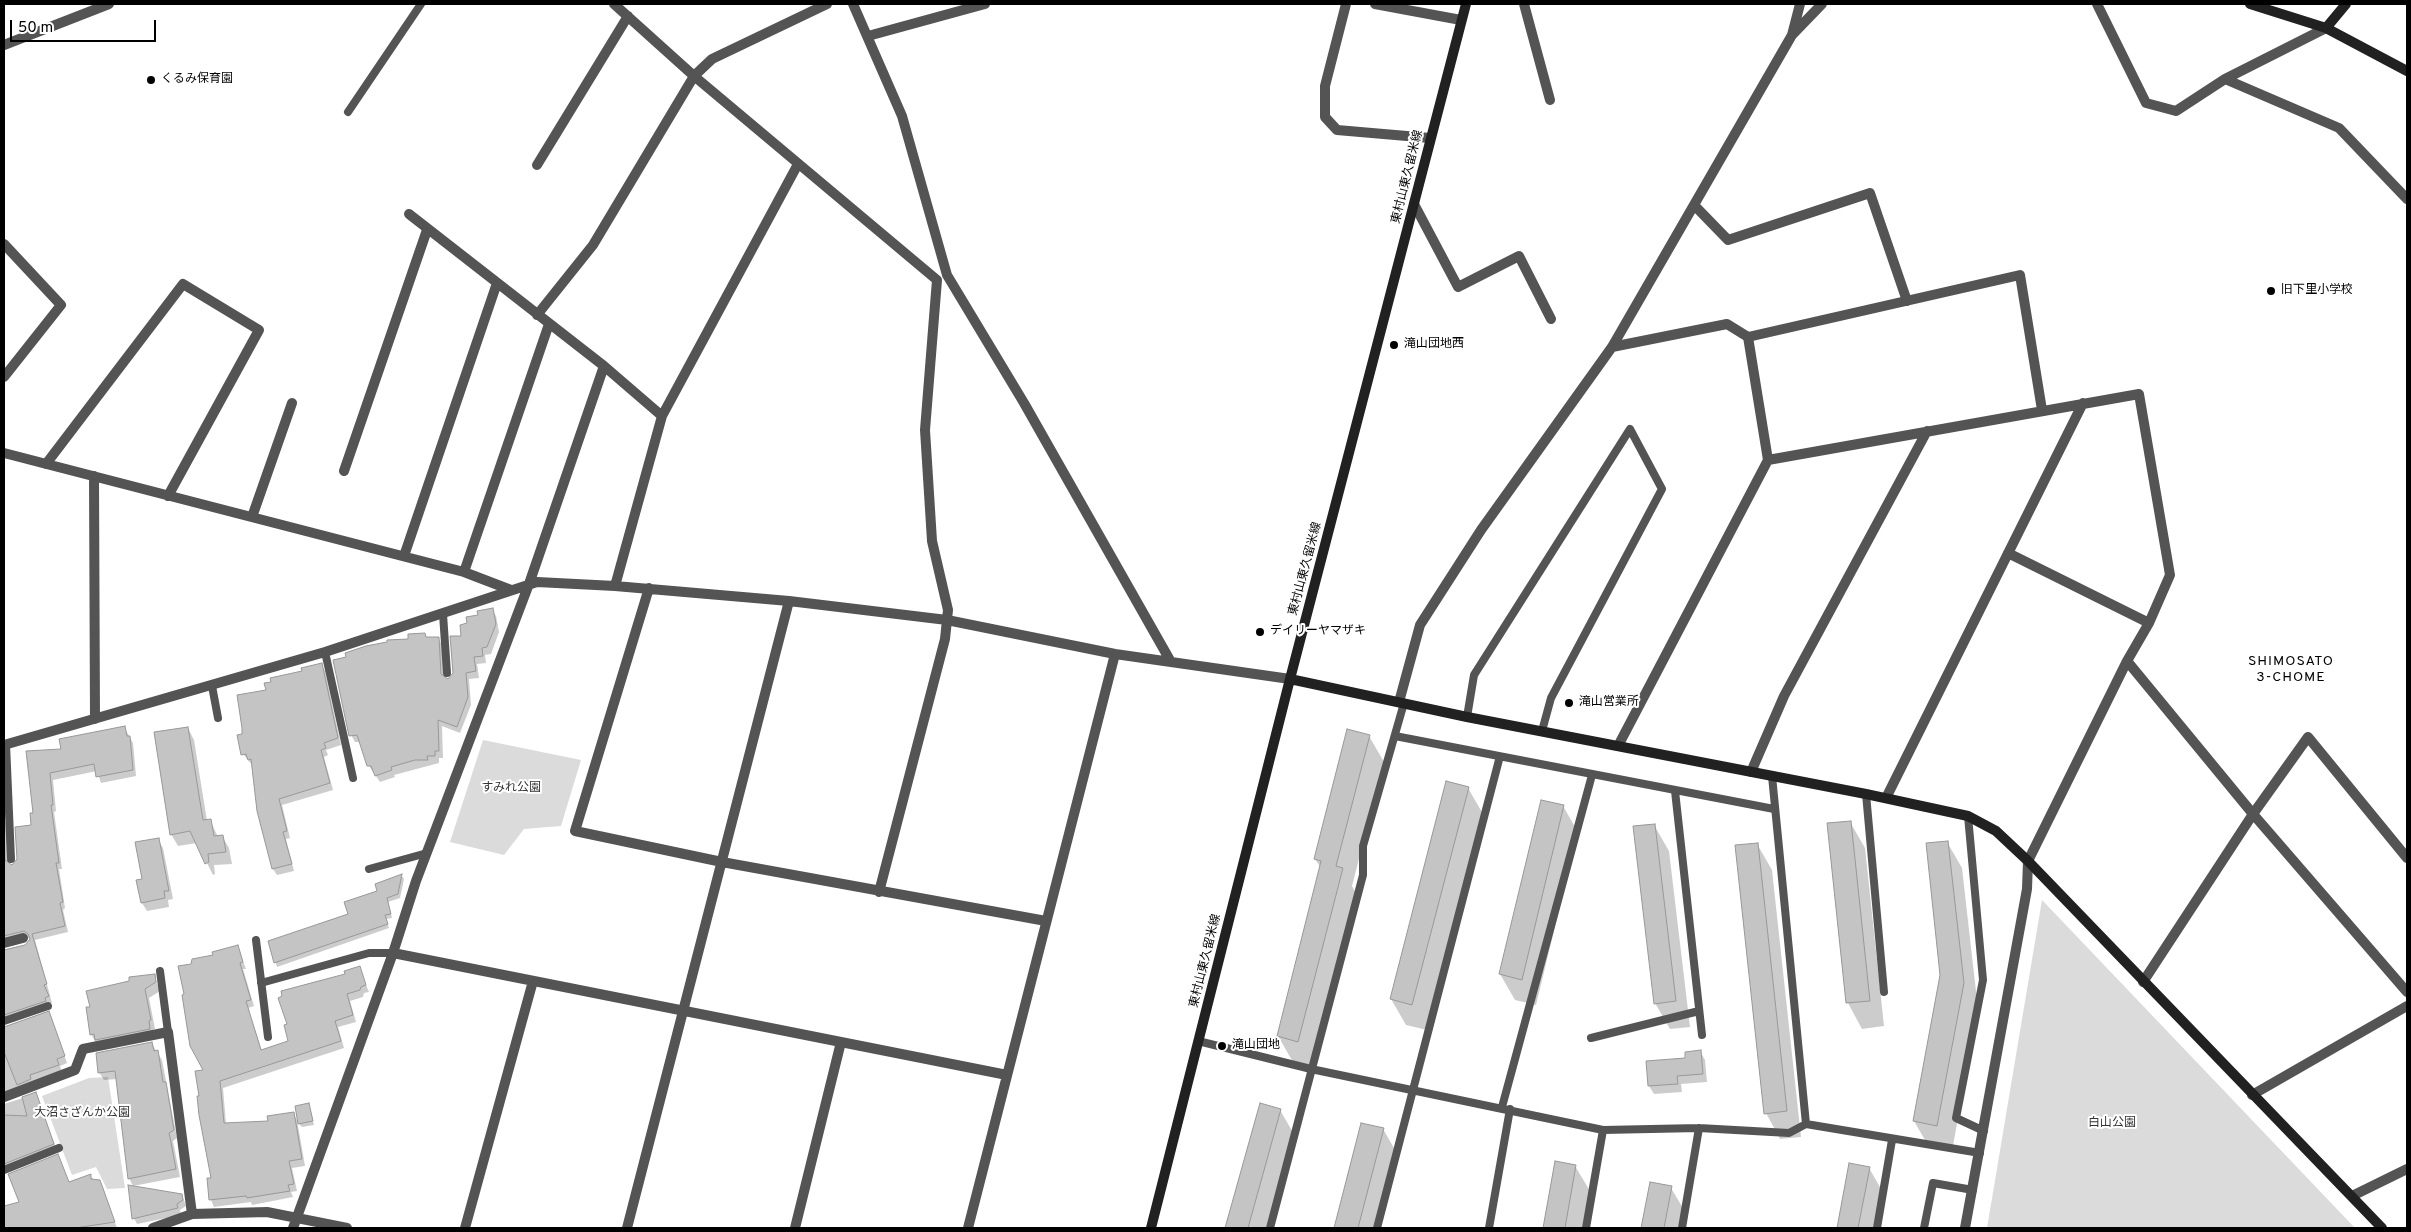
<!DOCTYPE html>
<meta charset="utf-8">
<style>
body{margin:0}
#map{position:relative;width:2411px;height:1232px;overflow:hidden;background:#fff;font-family:Overpass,sans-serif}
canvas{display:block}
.frame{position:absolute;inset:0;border:5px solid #000;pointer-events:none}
.scale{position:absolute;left:10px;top:20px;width:146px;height:22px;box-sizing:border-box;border:2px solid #000;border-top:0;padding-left:6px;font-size:15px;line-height:18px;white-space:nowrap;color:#000;-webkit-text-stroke:4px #fff;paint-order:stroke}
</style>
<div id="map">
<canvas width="2411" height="1232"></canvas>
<div class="frame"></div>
<div class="scale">50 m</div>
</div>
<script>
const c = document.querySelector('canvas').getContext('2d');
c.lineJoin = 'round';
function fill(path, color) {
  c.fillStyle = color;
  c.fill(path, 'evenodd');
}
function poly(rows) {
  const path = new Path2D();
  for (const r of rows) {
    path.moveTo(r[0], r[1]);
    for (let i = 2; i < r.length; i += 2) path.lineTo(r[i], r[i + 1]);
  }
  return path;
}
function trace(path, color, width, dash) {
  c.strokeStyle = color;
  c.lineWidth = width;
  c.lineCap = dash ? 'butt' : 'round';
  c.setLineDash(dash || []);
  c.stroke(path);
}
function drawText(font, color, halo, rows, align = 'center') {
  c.font = font + ' Overpass,"Noto Sans JP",sans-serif';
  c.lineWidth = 4;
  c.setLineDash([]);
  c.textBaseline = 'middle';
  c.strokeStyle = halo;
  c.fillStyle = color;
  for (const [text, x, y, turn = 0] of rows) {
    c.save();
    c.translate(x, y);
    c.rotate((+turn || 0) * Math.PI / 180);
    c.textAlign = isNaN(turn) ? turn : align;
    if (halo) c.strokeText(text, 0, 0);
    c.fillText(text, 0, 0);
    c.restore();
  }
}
const green = poly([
 [483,740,581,760,561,826,524,829,504,855,450,842],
 [2042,900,2355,1228,1987,1228],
 [108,1077,125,1188,107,1189,96,1167,72,1175,42,1096,89,1078]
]);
const shadow = poly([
 [492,610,496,616,499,632,491,654,485,655,486,663,477,664,479,678,469,679,471,705,460,733,442,726,443,758,439,758,439,763,394,775,395,777,380,782,369,766,361,742,355,742,351,735,426,638,438,638,442,645,444,678,448,680,454,673,468,624],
 [321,664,325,671,341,745,326,750,328,755,324,757,333,790,282,805,290,838,286,839,294,871,277,875,273,869,253,766,243,754,244,735,267,691],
 [124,727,133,743,136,776,101,783,97,771,53,780,56,811,54,812,62,869,59,869,65,908,63,910,68,932,35,940,52,1003,4,1025,4,950,28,944,31,939,26,937,4,944,4,820,7,825,9,865,15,865,17,858,24,880,34,814,27,752,63,750],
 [188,728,194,740,207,821,210,820,218,837,222,836,229,848,232,864,214,865,215,874,213,875,197,843,178,846,171,834],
 [1369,736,1384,762,1352,886,1357,895,1313,1067,1293,1062,1278,1036,1321,868,1315,859],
 [1468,788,1483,814,1427,1030,1406,1025,1391,999],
 [1563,806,1578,832,1536,1005,1515,1000,1500,974],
 [1850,822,1865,848,1884,1026,1862,1029,1848,1003,1828,825],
 [1654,825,1669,851,1690,1027,1670,1029,1655,1003],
 [158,840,163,848,173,899,168,900,169,907,147,911,142,903,143,880],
 [1947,842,1962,868,1978,1009,1952,1151,1929,1147,1914,1121,1941,975],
 [1757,844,1772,870,1801,1137,1780,1139,1766,1113],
 [402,876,404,879,400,898,388,902,392,918,386,919,389,928,277,967,270,941,350,915,379,892,376,885],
 [237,946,246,969,243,969,254,1006,248,1008,262,1051,290,1042,346,975,359,968,369,992,364,993,363,997,350,1001,356,1022,338,1027,344,1048,223,1088,226,1124,270,1122,293,1114,297,1120,305,1166,292,1168,297,1191,291,1192,293,1197,252,1205,251,1202,214,1207,211,1200,212,1179,205,1071,192,965],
 [154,975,160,991,149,998,155,1029,153,1029,154,1037,96,1043,91,1034,91,1008],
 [49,1013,67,1063,60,1066,62,1072,4,1099,4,1027],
 [152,1044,162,1060,177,1138,173,1141,180,1177,133,1186,129,1178,117,1079,104,1080,99,1072],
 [1700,1051,1705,1060,1707,1082,1681,1084,1682,1092,1654,1094,1649,1086],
 [35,1094,57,1150,4,1171,4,1104],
 [309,1105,314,1125,302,1127,299,1124],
 [1260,1105,1280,1110,1295,1136,1270,1228,1227,1228],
 [1362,1124,1383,1129,1398,1155,1379,1228,1336,1228],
 [1556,1162,1575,1166,1590,1191,1584,1228,1544,1228],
 [1850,1165,1869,1168,1884,1194,1877,1228,1837,1228],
 [90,1176,103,1188,117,1228,4,1228,4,1208],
 [1651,1184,1671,1188,1686,1213,1683,1228,1642,1228],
 [182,1195,186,1206,180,1210,181,1215,137,1224,134,1218]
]);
const building = poly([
 [493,608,496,624,487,647,482,648,483,656,474,657,476,671,466,673,468,697,457,727,438,720,439,751,435,751,435,756,427,756,428,760,415,760,391,767,392,770,375,776,371,766,367,766,357,735,349,736,333,660,346,657,345,653,366,646,387,642,387,640,408,639,408,634,425,633,426,637,439,637,441,674,448,679,453,673,450,636,461,636,460,625,467,623,466,617,478,615,477,611,493,608],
 [322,663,338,738,324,743,326,748,321,750,330,783,279,799,287,831,283,832,292,864,272,869,257,811,251,759,248,760,246,754,241,755,237,735,242,734,242,728,237,695,266,690,264,683,271,682,270,678,302,671,301,668,322,663],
 [125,726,127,736,130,736,133,770,96,777,94,764,50,773,53,805,51,805,59,863,56,863,63,902,60,903,65,926,32,934,47,984,44,985,49,996,45,998,46,1001,4,1015,4,950,25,945,30,939,28,934,24,931,4,936,4,829,5,860,12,865,17,859,15,827,31,825,30,813,33,813,26,751,61,749,59,739,125,726],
 [188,727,203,820,211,819,214,836,223,835,226,852,208,854,209,862,205,864,190,831,170,835,154,732,188,727],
 [1347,729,1370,735,1336,866,1343,868,1298,1042,1277,1036,1321,861,1314,859,1347,729],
 [1446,781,1469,787,1412,1005,1390,999,1446,781],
 [1541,800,1564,805,1522,980,1499,974,1541,800],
 [1851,821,1870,1001,1846,1003,1827,823,1851,821],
 [1655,824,1676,1001,1654,1004,1633,826,1655,824],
 [159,838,169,891,164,891,165,898,141,903,136,880,142,879,135,842,159,838],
 [1948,841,1964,983,1937,1126,1913,1121,1940,975,1926,843,1948,841],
 [1758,843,1787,1111,1764,1114,1735,845,1758,843],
 [402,874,398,894,387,898,391,914,385,915,388,924,274,963,268,941,348,914,344,902,377,891,375,884,402,874],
 [238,945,243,962,240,963,251,1000,246,1001,261,1050,288,1041,284,1025,287,1024,278,998,282,996,281,991,345,974,344,971,360,966,366,985,361,987,360,990,347,994,353,1015,335,1021,341,1041,220,1081,224,1123,268,1121,267,1116,294,1112,302,1159,289,1161,294,1184,288,1185,290,1191,247,1198,246,1196,209,1200,207,1178,211,1178,199,1115,197,1096,199,1096,195,1071,203,1070,190,1046,182,995,184,994,178,966,191,964,192,959,213,955,212,952,238,945],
 [155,974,156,982,145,989,151,1020,149,1021,150,1029,95,1040,94,1034,90,1035,86,1007,90,1007,86,991,129,981,129,977,155,974],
 [49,1011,65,1056,57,1059,59,1065,30,1075,31,1079,17,1085,4,1052,4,1027,49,1011],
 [152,1042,154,1051,158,1050,163,1082,166,1082,174,1130,169,1133,170,1137,176,1169,128,1179,115,1071,98,1073,96,1053,152,1042],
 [1701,1050,1703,1074,1677,1076,1678,1084,1648,1086,1646,1061,1685,1058,1685,1052,1701,1050],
 [36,1092,54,1144,4,1164,4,1115,27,1116,22,1097,36,1092],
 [309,1103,313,1121,298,1124,295,1106,309,1103],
 [1260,1103,1281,1109,1248,1228,1225,1228,1260,1103],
 [1361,1123,1384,1128,1358,1228,1334,1228,1361,1123],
 [58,1154,69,1182,91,1174,91,1179,100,1180,115,1222,75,1228,4,1228,4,1206,19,1202,8,1174,58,1154],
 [1555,1161,1576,1165,1565,1228,1543,1228,1555,1161],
 [1849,1163,1870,1167,1858,1228,1837,1228,1849,1163],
 [1650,1182,1672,1186,1664,1228,1641,1228,1650,1182],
 [128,1185,182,1194,183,1200,177,1204,178,1208,132,1219,128,1185]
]);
const lane = poly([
 [348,112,421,4],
 [443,614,447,673],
 [325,652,353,778],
 [212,686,218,718],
 [1467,717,1474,675,1630,429,1662,489,1551,698,1542,731],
 [1395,736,1774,809],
 [6,744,11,859],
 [1772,776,1806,1124],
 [1675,791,1702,1035],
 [1866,794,1884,992],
 [1968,816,1983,980,1956,1118,1984,1131],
 [369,869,427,853],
 [256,940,268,1037],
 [160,971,168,1032],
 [261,983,369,953,393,953],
 [4,1021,48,1006],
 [1591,1038,1699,1011],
 [1198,1041,1311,1069,1603,1130,1699,1128,1789,1133,1806,1124,1980,1153],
 [1502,1107,1592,775],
 [4,1170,59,1148],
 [1270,1228,1363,875,1363,846,1404,703],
 [1377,1228,1500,756],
 [1489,1228,1510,1109],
 [1586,1228,1603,1130],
 [1682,1228,1699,1128],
 [1877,1228,1892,1140],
 [1924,1228,1933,1183,1973,1190]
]);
const street = poly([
 [614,4,694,76,937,280],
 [853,4,902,116,947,275,1024,403,1171,662,1290,679],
 [1346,4,1325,86,1325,117,1337,130,1430,138],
 [1375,4,1461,20],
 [1524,4,1550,100],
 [2097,4,2146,103,2176,111,2225,79,2326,28],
 [1793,34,1822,4],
 [868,36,985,4],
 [4,45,109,4],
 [2225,79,2339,128,2407,199],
 [537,165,628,16],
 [1414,204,1458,287,1519,256,1551,319],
 [1695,206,1728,240,1870,193,1907,301],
 [409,214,604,366,662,416],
 [4,244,61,305,4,377],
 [537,315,593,245,694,76,712,59,827,4],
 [1748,337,2020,275,2042,410],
 [1612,347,1727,324,1748,337,1768,460,1618,746],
 [4,453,464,572,511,590],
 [1768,460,2139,394,2170,575,2149,623],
 [46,464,183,284,259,330,168,496],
 [344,471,427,230],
 [94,476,95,719],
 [252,517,292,403],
 [404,556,497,283],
 [464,572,549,324],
 [615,586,662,416,798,164],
 [649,588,575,831,722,862,1046,921],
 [2127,661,2253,814,2407,992],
 [1399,702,1420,625,1481,530,1612,347,1792,35,1800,4],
 [4,745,325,652,537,582,615,586,789,601,947,620,1115,654,1171,662],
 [1751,772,1784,696,1927,431],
 [1886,798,2083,403],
 [879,892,945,639,948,610,932,541,925,430,937,280],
 [4,943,23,938],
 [393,953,1007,1075],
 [2143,982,2253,814,2308,737,2407,858],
 [2252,1095,2407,1006],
 [4,1097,75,1070,83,1049,168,1032,192,1214],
 [2352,1196,2407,1169],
 [153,1228,192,1214,267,1212,347,1228],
 [293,1228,393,953,416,881,529,584,604,366],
 [465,1228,533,981],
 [627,1228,789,601],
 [795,1228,841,1042],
 [968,1228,1115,654],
 [1965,1228,2027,889,2028,861,2127,661,2149,623,2008,553]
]);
const secondary = poly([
 [2250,4,2326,28,2407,71],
 [2326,28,2346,4],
 [1290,679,1467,717,1866,794,1968,816,1996,831,2028,861,2382,1228],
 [1151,1228,1290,679,1466,4]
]);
const markers = [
 [151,80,5,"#000"],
 [2271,291,5,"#000"],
 [1394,345,5,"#000"],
 [1260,632,5,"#000"],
 [1569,703,5,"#000"],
 [1222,1046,5,"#000"]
];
const poiNames = [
 ["くるみ保育園",161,80],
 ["旧下里小学校",2281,291],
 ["滝山団地西",1404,345],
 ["デイリーヤマザキ",1270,632],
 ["滝山営業所",1579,703],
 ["滝山団地",1232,1046]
];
const streetNames = [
 ["東村山東久留米線",1408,177,-76],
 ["東村山東久留米線",1306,569,-75],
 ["東村山東久留米線",1206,961,-76]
];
const parkNames = [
 ["すみれ公園",511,789],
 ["大沼さざんか公園",82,1114],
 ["白山公園",2112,1124]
];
const neighbourhoodNames = [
 ["SHIMOSATO",2291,662],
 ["3-CHOME",2291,678]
];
fill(green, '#dbdbdb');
fill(shadow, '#0003');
fill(building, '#c4c4c4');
trace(building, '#989898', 1);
trace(lane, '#545454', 8);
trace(street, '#545454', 10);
trace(secondary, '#212121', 10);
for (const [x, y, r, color] of markers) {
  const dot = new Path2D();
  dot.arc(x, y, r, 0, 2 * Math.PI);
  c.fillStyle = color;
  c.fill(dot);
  trace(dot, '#fff', 2);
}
drawText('12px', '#000', '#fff', poiNames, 'left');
drawText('12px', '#000', '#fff', streetNames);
drawText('12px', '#323232', '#fff', parkNames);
c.letterSpacing = '1px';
drawText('14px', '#000', '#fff', neighbourhoodNames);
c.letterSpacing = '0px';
</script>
